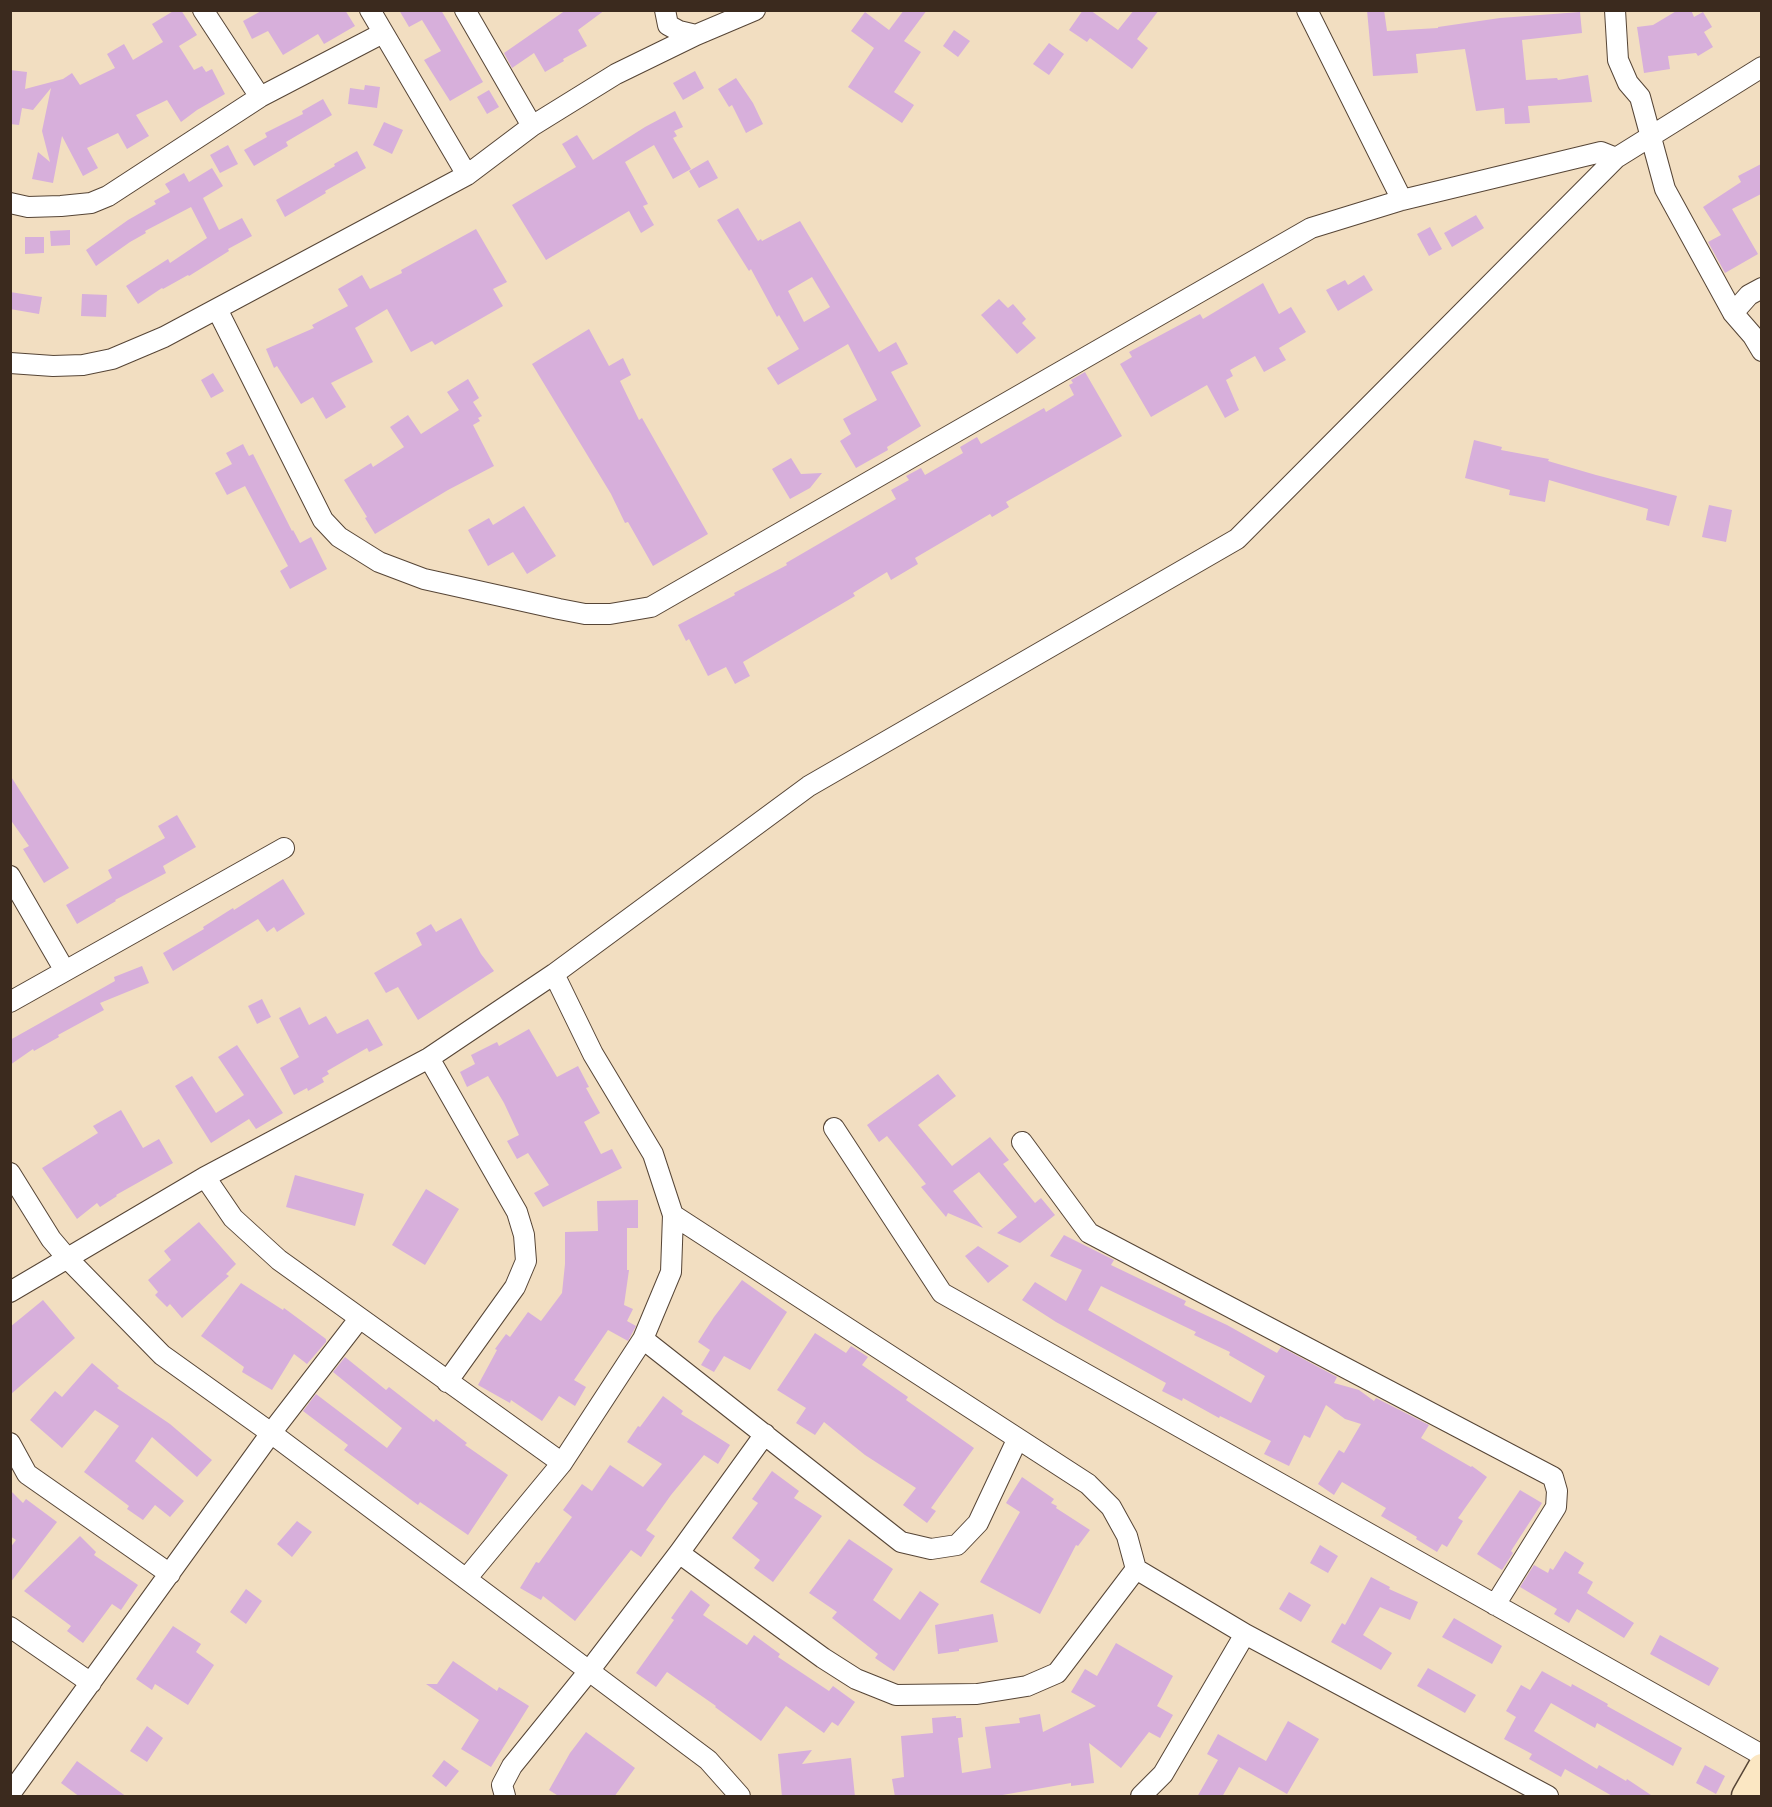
<!DOCTYPE html>
<style>
body{margin:0}
#map{position:relative;width:1772px;height:1807px;overflow:hidden;background:#f2dec1;font-family:"IM FELL French Canon",serif}
canvas{display:block}
.frame{position:absolute;inset:0;border:12px solid #3b2a1e;pointer-events:none}
</style>
<div id="map">
<canvas width="1772" height="1807"></canvas>
<div class="frame"></div>
</div>
<script>
const c = document.querySelector('canvas').getContext('2d');
c.lineJoin = 'round';
function fill(path, color) {
  c.fillStyle = color;
  c.fill(path, 'evenodd');
}
function poly(rows) {
  const path = new Path2D();
  for (const r of rows) {
    path.moveTo(r[0], r[1]);
    for (let i = 2; i < r.length; i += 2) path.lineTo(r[i], r[i + 1]);
  }
  return path;
}
function trace(path, color, width, dash) {
  c.strokeStyle = color;
  c.lineWidth = width;
  c.lineCap = dash ? 'butt' : 'round';
  c.setLineDash(dash || []);
  c.stroke(path);
}
const building = poly([
 [175,10,181,10,197,35,179,46,194,70,202,66,206,72,212,69,225,94,197,110,181,122,167,100,136,115,149,136,127,149,118,133,87,148,98,168,83,176,62,136,53,183,32,179,38,152,50,162,42,131,51,88,33,110,22,108,19,125,10,124,10,70,27,72,25,89,63,79,72,73,80,85,115,68,107,54,124,44,133,60,163,42,152,24],
 [263,10,345,10,355,26,324,44,318,34,283,55,268,31,252,39,243,21],
 [399,10,441,10,483,82,450,101,424,60,441,51,422,20,409,27],
 [566,10,605,10,578,30,587,46,563,59,564,61,545,72,534,53,512,68,504,53],
 [904,10,927,10,904,41,921,52,894,92,914,105,902,123,848,87,874,48,851,31,865,12,889,30],
 [1083,10,1090,10,1118,30,1134,10,1159,10,1137,39,1148,48,1132,69,1090,38,1087,42,1069,30],
 [1367,10,1384,10,1387,31,1438,28,1438,27,1500,18,1580,12,1582,33,1522,40,1526,80,1557,78,1558,80,1588,75,1592,102,1528,106,1530,123,1505,124,1504,108,1476,111,1465,49,1416,54,1418,73,1373,76],
 [1678,10,1691,10,1694,17,1703,12,1712,27,1704,32,1713,47,1698,56,1696,53,1668,56,1670,69,1644,73,1637,27,1653,25],
 [954,30,970,41,958,57,943,46],
 [1049,43,1064,54,1049,75,1033,64],
 [695,71,704,88,683,100,673,83],
 [736,78,753,103,763,124,746,133,732,105,729,107,718,89],
 [365,85,380,87,377,108,348,104,350,88,364,90],
 [489,90,499,107,487,114,477,97],
 [323,99,332,115,291,139,286,142,288,146,254,166,244,150,267,137,265,133,303,114,302,111],
 [675,111,683,127,674,131,677,136,673,138,691,169,673,179,654,145,625,162,648,204,643,206,654,225,641,233,629,211,546,260,512,205,576,167,562,144,577,135,593,160,645,127],
 [384,122,403,130,392,154,373,145],
 [228,145,238,164,220,173,210,155],
 [357,151,366,168,325,191,326,193,285,217,276,200,335,166,334,164],
 [708,160,718,178,699,188,689,171],
 [1761,164,1761,194,1732,209,1758,254,1725,273,1708,242,1721,235,1703,207,1741,182,1738,176],
 [212,168,223,186,203,198,219,230,242,218,252,236,228,249,229,251,189,276,188,275,163,289,162,288,138,304,126,286,168,259,170,263,207,238,191,207,145,231,146,233,130,242,96,266,86,250,128,220,156,204,154,201,170,192,165,184,184,173,189,182],
 [738,208,758,241,761,239,762,241,800,221,879,352,896,342,908,364,891,372,921,426,887,447,888,450,856,468,840,441,851,434,843,419,877,400,848,344,778,385,767,368,799,349,779,315,777,317,751,269,749,271,717,220],
 [812,277,830,307,804,322,788,291],
 [1476,215,1484,228,1452,247,1444,233],
 [1430,227,1442,249,1429,256,1417,234],
 [476,229,507,282,493,289,503,306,435,345,432,341,411,352,387,309,355,328,373,362,331,383,346,407,326,419,313,397,301,404,277,366,274,368,266,349,314,328,312,325,348,306,338,289,362,275,370,289,402,273,401,270],
 [70,230,70,245,51,246,50,231],
 [25,237,44,237,44,253,25,254],
 [1364,275,1373,290,1338,311,1326,290,1345,280,1348,285],
 [1263,283,1279,314,1291,307,1306,332,1279,348,1286,360,1264,372,1255,356,1230,370,1233,376,1226,380,1239,410,1225,418,1207,385,1151,417,1120,364,1132,357,1129,352,1200,314,1203,319],
 [10,292,42,297,39,314,10,309],
 [82,294,107,295,106,317,81,316],
 [999,299,1008,308,1013,304,1026,319,1022,323,1036,338,1017,354,981,315],
 [589,329,609,366,623,358,631,375,620,381,639,420,642,418,708,534,653,566,628,522,625,523,611,494,532,364],
 [1085,372,1122,436,1006,502,1009,507,992,517,990,514,915,558,918,564,891,580,887,572,853,593,855,596,743,662,750,676,735,684,726,667,708,676,689,639,686,641,678,625,735,595,734,593,787,565,786,563,896,499,891,490,909,480,906,476,921,468,925,475,963,453,960,447,977,437,981,444,1044,408,1046,412,1074,395,1069,385,1073,383,1071,380],
 [213,373,224,391,211,398,201,380],
 [468,379,479,398,473,402,482,416,478,418,480,421,473,425,494,466,448,490,375,534,365,518,367,517,344,480,371,463,373,467,404,447,390,427,408,415,421,434,459,410,447,392],
 [1474,440,1502,447,1501,450,1549,459,1548,461,1596,475,1677,496,1669,526,1646,520,1648,509,1549,480,1545,502,1509,495,1510,490,1465,478],
 [243,444,249,456,253,454,292,531,293,530,300,543,311,537,327,569,290,589,280,571,288,566,245,486,227,495,215,473,232,464,226,453],
 [791,458,801,474,822,473,810,488,790,499,772,469],
 [1709,505,1732,510,1726,542,1702,537],
 [524,506,556,556,527,574,513,552,488,566,468,530,489,518,493,525],
 [10,775,69,868,44,883,23,849,29,846,10,819],
 [177,815,196,847,163,866,166,873,115,900,116,901,77,924,66,905,112,878,108,870,165,838,158,826],
 [283,879,305,914,277,932,274,927,267,932,258,919,173,971,163,953,204,929,203,927,233,908,234,910],
 [461,918,481,954,494,971,418,1020,398,987,386,993,374,973,422,945,416,933,431,924,436,932],
 [142,966,149,983,100,1003,104,1010,58,1035,59,1037,34,1051,33,1049,10,1065,10,1040,115,981,114,977],
 [262,999,271,1017,257,1024,248,1006],
 [300,1007,309,1025,326,1016,337,1034,368,1019,383,1045,369,1052,367,1048,327,1071,329,1074,322,1078,324,1082,308,1091,307,1088,294,1095,280,1068,299,1057,279,1018],
 [529,1029,557,1077,578,1066,589,1087,586,1088,600,1113,584,1122,601,1154,612,1149,622,1168,543,1207,534,1193,549,1185,528,1153,517,1159,507,1141,519,1135,504,1103,488,1076,467,1087,460,1072,475,1064,471,1055,497,1042,499,1046],
 [237,1045,283,1113,256,1129,249,1119,211,1143,175,1086,192,1076,216,1113,244,1095,218,1057],
 [938,1074,956,1096,918,1125,952,1166,990,1137,1009,1160,1003,1164,1035,1203,1041,1198,1055,1215,1020,1243,997,1233,1017,1217,979,1172,953,1191,983,1228,948,1213,946,1217,921,1187,926,1184,887,1136,879,1142,867,1125],
 [121,1110,143,1148,159,1139,173,1163,116,1195,117,1196,100,1207,97,1203,77,1219,42,1168,98,1133,93,1126],
 [295,1175,364,1194,355,1226,286,1207],
 [426,1189,459,1209,425,1265,392,1245],
 [638,1200,638,1228,627,1228,627,1270,629,1270,624,1305,633,1309,627,1321,636,1326,628,1341,608,1330,574,1380,586,1387,575,1406,559,1396,542,1421,511,1400,510,1403,478,1385,497,1350,495,1349,506,1334,510,1337,528,1312,541,1321,562,1293,565,1264,565,1232,598,1231,597,1201],
 [199,1222,236,1264,226,1274,229,1276,182,1318,170,1304,167,1307,155,1295,158,1292,148,1280,171,1260,164,1251],
 [1064,1235,1114,1260,1111,1265,1186,1301,1184,1305,1227,1325,1277,1353,1281,1347,1337,1377,1334,1383,1359,1390,1374,1401,1376,1398,1429,1425,1421,1438,1471,1467,1472,1466,1487,1477,1458,1518,1463,1521,1447,1547,1442,1544,1437,1552,1416,1539,1417,1537,1381,1516,1386,1508,1342,1482,1334,1495,1318,1484,1339,1450,1344,1453,1361,1424,1345,1419,1326,1405,1310,1438,1304,1435,1289,1466,1264,1454,1271,1441,1220,1416,1219,1418,1183,1398,1182,1401,1162,1391,1166,1383,1056,1322,1022,1300,1035,1282,1066,1301,1082,1270,1050,1256],
 [1101,1286,1196,1332,1194,1335,1230,1352,1229,1355,1265,1376,1251,1403,1088,1310],
 [978,1246,1009,1266,988,1283,965,1256],
 [742,1280,787,1312,750,1370,724,1356,714,1372,701,1365,710,1350,698,1342,714,1317],
 [241,1283,283,1310,284,1308,326,1339,326,1342,307,1364,294,1354,272,1390,242,1372,244,1367,201,1336],
 [43,1300,75,1338,10,1395,10,1327],
 [815,1333,846,1353,851,1346,868,1357,862,1365,908,1397,906,1400,974,1448,931,1508,936,1511,927,1523,903,1505,916,1488,865,1455,824,1422,815,1435,796,1423,806,1408,777,1390],
 [345,1357,386,1390,389,1387,434,1422,436,1419,467,1443,465,1445,508,1475,468,1535,420,1502,418,1505,344,1450,348,1445,303,1411,316,1394,387,1448,402,1428,333,1372],
 [92,1363,119,1386,117,1388,170,1424,212,1460,197,1477,152,1437,135,1461,184,1501,170,1517,155,1505,143,1520,127,1509,129,1506,84,1472,119,1426,95,1410,62,1448,30,1420,55,1391,62,1397],
 [663,1396,683,1411,681,1414,730,1445,718,1464,704,1455,671,1495,646,1530,655,1536,641,1557,631,1550,575,1621,543,1596,541,1600,520,1588,536,1562,539,1563,572,1517,563,1510,582,1484,592,1491,610,1465,643,1487,662,1464,627,1442,638,1426,640,1427],
 [772,1471,799,1491,794,1498,822,1516,773,1582,754,1568,760,1560,732,1538,758,1503,752,1499],
 [1022,1477,1054,1499,1051,1503,1057,1506,1056,1508,1090,1530,1078,1546,1076,1545,1040,1614,980,1582,1020,1512,1006,1503],
 [10,1490,23,1503,26,1499,57,1522,10,1583,10,1548,16,1540,10,1536],
 [1520,1490,1542,1503,1511,1551,1513,1553,1502,1570,1477,1554],
 [297,1521,312,1532,292,1557,277,1544],
 [80,1536,96,1552,94,1555,138,1585,121,1610,112,1604,83,1643,67,1631,71,1626,24,1591],
 [849,1539,893,1569,873,1600,900,1620,920,1591,939,1604,894,1671,875,1658,878,1654,832,1618,837,1612,809,1593],
 [1320,1545,1338,1556,1328,1573,1310,1563],
 [1565,1551,1584,1563,1578,1573,1593,1582,1587,1593,1634,1623,1624,1638,1577,1609,1569,1623,1554,1614,1557,1609,1520,1587,1534,1565,1548,1573,1550,1568,1553,1570],
 [1371,1577,1390,1587,1389,1589,1418,1602,1410,1620,1380,1607,1363,1635,1392,1653,1381,1670,1331,1642,1342,1623,1345,1625],
 [246,1589,262,1601,246,1624,230,1612],
 [691,1590,710,1605,703,1615,747,1645,754,1635,780,1654,778,1657,829,1691,833,1686,855,1702,838,1726,832,1722,824,1733,786,1706,761,1741,715,1707,716,1706,667,1672,656,1687,636,1673,674,1620,671,1618],
 [1289,1592,1311,1605,1301,1622,1279,1609],
 [993,1614,998,1642,959,1649,959,1651,938,1654,935,1625],
 [1454,1618,1502,1646,1492,1664,1442,1637],
 [173,1626,201,1644,196,1652,214,1665,188,1705,155,1684,152,1690,136,1679],
 [1660,1635,1719,1668,1709,1686,1650,1654],
 [1116,1643,1173,1676,1157,1706,1173,1715,1160,1738,1149,1732,1121,1768,1089,1743,1094,1783,1071,1786,1071,1783,991,1797,895,1797,892,1779,904,1777,901,1736,933,1733,932,1718,956,1716,956,1718,961,1718,963,1737,958,1738,962,1773,991,1768,985,1727,1020,1723,1019,1718,1040,1714,1043,1732,1096,1706,1071,1692,1085,1669,1097,1676],
 [453,1661,497,1691,499,1687,529,1706,491,1767,461,1749,479,1720,426,1684,437,1684],
 [1428,1668,1476,1695,1465,1713,1417,1686],
 [1542,1671,1571,1687,1572,1684,1608,1704,1607,1706,1682,1748,1673,1766,1597,1723,1595,1728,1551,1703,1534,1731,1597,1769,1599,1765,1626,1781,1627,1779,1654,1797,1614,1797,1565,1769,1561,1777,1529,1759,1532,1754,1504,1739,1516,1717,1506,1711,1521,1685,1530,1690],
 [1288,1721,1319,1739,1287,1794,1239,1767,1222,1797,1197,1797,1218,1760,1207,1754,1218,1734,1266,1761],
 [147,1726,163,1738,147,1762,130,1751],
 [586,1732,635,1768,614,1797,560,1797,549,1790,570,1753],
 [812,1750,802,1764,851,1758,855,1797,782,1797,778,1754],
 [444,1760,459,1771,446,1787,432,1776],
 [77,1761,127,1797,80,1797,61,1783],
 [1705,1765,1725,1776,1716,1794,1696,1783]
]);
const street = poly([
 [203,10,260,97],
 [370,10,467,175],
 [465,10,532,126],
 [665,10,668,25,679,31,696,35],
 [1307,10,1402,200],
 [1615,10,1618,60,1628,83,1640,97,1665,189,1733,313,1753,336,1762,351],
 [10,203,28,207,61,206,91,203,108,196,260,97,383,33],
 [217,309,323,520,339,537,379,562,424,579,559,609,585,614,610,614,651,607,1311,228,1402,200,1601,152,1616,158],
 [1733,313,1749,295,1762,288],
 [10,363,53,366,83,365,112,359,164,337,467,175,532,126,616,74,696,35,755,10],
 [10,876,65,971],
 [10,1002,284,848],
 [429,1058,517,1212,524,1235,526,1261,515,1287,447,1382],
 [834,1128,942,1293,1762,1755],
 [1022,1142,1089,1233,1553,1477,1557,1491,1556,1507,1495,1605],
 [10,1173,51,1239,68,1259,162,1355,271,1433,708,1760,740,1796],
 [205,1177,233,1218,279,1260,562,1463],
 [673,1215,1088,1484,1111,1507,1127,1536,1136,1569],
 [10,1292,205,1177,429,1058,554,974,809,786,1237,539,1616,158,1762,67],
 [643,1339,901,1542,931,1549,957,1545,978,1523,1017,1440],
 [10,1443,27,1474,170,1574],
 [679,1553,823,1658,856,1679,896,1695,977,1694,1027,1686,1057,1673,1136,1569,1245,1634],
 [466,1579,562,1463,643,1339,671,1272,673,1215,653,1154,593,1054,554,974],
 [10,1627,91,1683],
 [10,1794,271,1433,359,1319],
 [505,1796,502,1785,512,1766,589,1671,679,1553,765,1434],
 [1141,1796,1163,1774,1245,1634,1548,1796]
]);
const secondary = poly([
 [1746,1796,1762,1768]
]);
fill(building, '#d7afdb');
trace(street, '#564536', 22);
trace(secondary, '#564536', 31);
trace(street, '#fff', 20);
trace(secondary, '#fbe7c3', 28);
</script>
